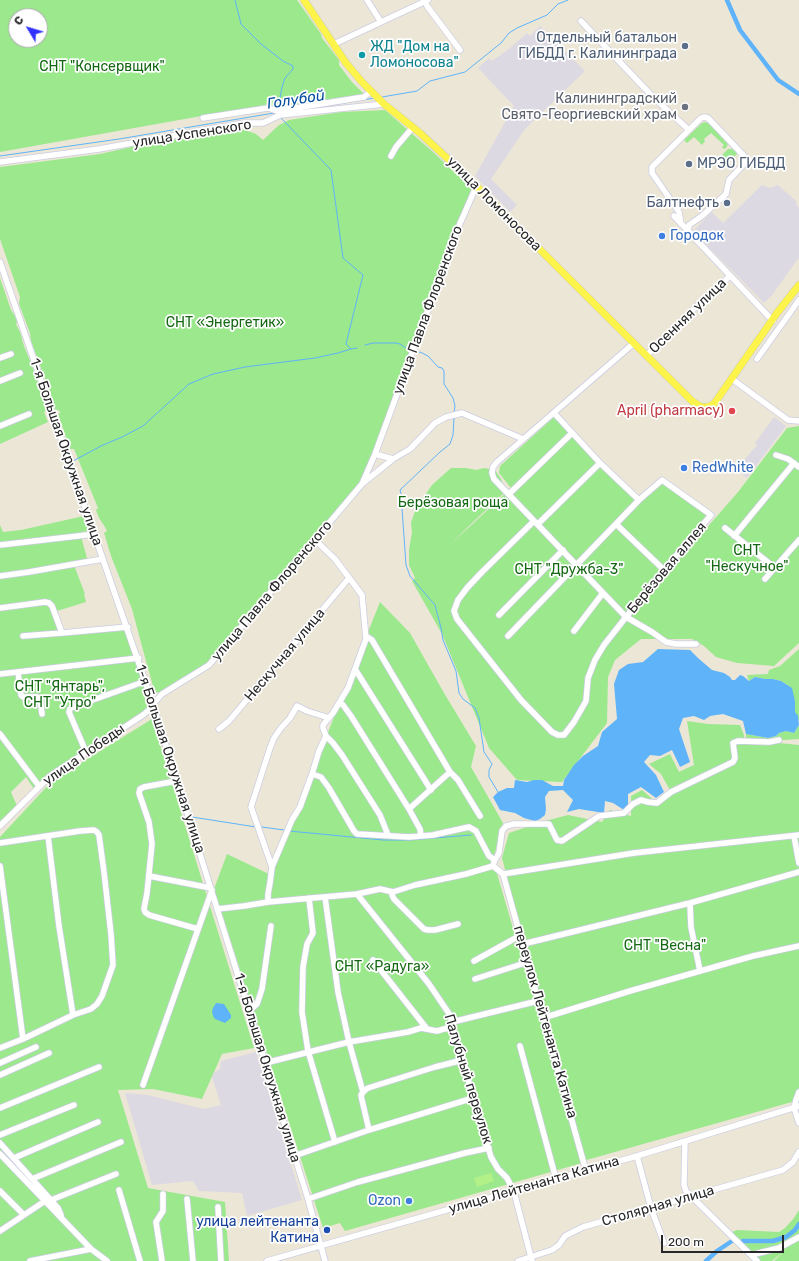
<!DOCTYPE html>
<meta charset="utf-8">
<style>
body{margin:0}
#map{position:relative;width:799px;height:1261px;overflow:hidden;background:#ece6d7;font-family:Rubik,sans-serif}
canvas{display:block}
.north{position:absolute;left:8px;top:8px;width:40px;height:40px;box-sizing:border-box;background:#fff;border:1px solid #a9a9a9;border-radius:50%;rotate:308deg;font-size:11px;font-weight:700;line-height:16px;text-align:center;color:#272727}
.north::after{content:'';display:block;margin:auto;width:14px;height:18px;background:#3031ff;clip-path:polygon(50% 0,100% 100%,50% 72%,0 100%)}
.scale{position:absolute;left:661px;top:1235px;width:123px;height:18px;box-sizing:border-box;border:2px solid #272727;border-top:0;padding-left:5px;font-size:12px;line-height:14px;white-space:nowrap;color:#272727;-webkit-text-stroke:3px #fff;paint-order:stroke}
</style>
<div id="map">
<canvas width="799" height="1261"></canvas>
<div class="north">С</div>
<div class="scale">200 m</div>
</div>
<script>
const c = document.querySelector('canvas').getContext('2d');
c.lineJoin = 'round';
function fill(path, color) {
  c.fillStyle = color;
  c.fill(path, 'evenodd');
}
function poly(rows) {
  const path = new Path2D();
  for (const r of rows) {
    path.moveTo(r[0], r[1]);
    for (let i = 2; i < r.length; i += 2) path.lineTo(r[i], r[i + 1]);
  }
  return path;
}
function trace(path, color, width, dash) {
  c.strokeStyle = color;
  c.lineWidth = width;
  c.lineCap = dash ? 'butt' : 'round';
  c.setLineDash(dash || []);
  c.stroke(path);
}
function drawText(font, color, halo, rows, align = 'center') {
  c.font = font + ' Rubik,sans-serif';
  c.lineWidth = 3.5;
  c.setLineDash([]);
  c.textBaseline = 'middle';
  c.strokeStyle = halo;
  c.fillStyle = color;
  for (const [text, x, y, turn = 0] of rows) {
    c.save();
    c.translate(x, y);
    c.rotate((+turn || 0) * Math.PI / 180);
    c.textAlign = isNaN(turn) ? turn : align;
    if (halo) c.strokeText(text, 0, 0);
    c.fillText(text, 0, 0);
    c.restore();
  }
}
const industrial = poly([
 [540,26,585,71,525,129,491,179,517,205,510,212,475,176,514,106,478,68,489,58,492,61,510,48,527,33,530,36],
 [762,185,770,188,778,185,797,202,796,204,799,208,799,259,798,259,772,295,764,303,693,231,712,212,723,223],
 [774,417,786,426,747,478,740,472,742,470,738,467,757,445,755,443],
 [256,1052,302,1200,247,1216,242,1193,199,1191,193,1181,152,1185,125,1093,148,1095,203,1109,221,1105,211,1074,220,1069,221,1061]
]);
const green = poly([
 [0,0,297,0,321,34,322,38,339,60,339,65,352,82,364,94,289,105,285,104,224,112,0,152],
 [16,16,40,16,40,40,16,40],
 [385,110,433,152,473,190,360,485,217,658,164,691,155,693,146,661,132,609,111,556,105,536,104,533,107,531,105,527,99,518,96,510,98,508,74,449,70,449,58,414,60,413,60,411,55,409,50,392,31,341,30,333,19,304,20,297,0,239,0,167,100,154,131,147,240,129,248,131,256,134,263,140,279,125,289,120,341,112],
 [705,122,708,123,728,144,726,148,724,149,722,147,724,145,711,133,704,139,705,141,702,145,694,137,687,143,684,140,702,123],
 [728,149,733,149,737,154,727,163,721,156],
 [0,278,11,310,15,316,17,322,16,324,20,332,24,346,33,368,47,410,44,412,48,422,0,444],
 [555,416,640,501,661,481,709,517,671,562,675,564,738,492,787,428,799,426,799,643,774,666,737,663,716,657,704,646,692,639,641,639,615,660,608,677,607,723,562,782,517,780,489,748,442,634,412,581,415,578,409,565,409,550,412,532,411,523,416,508,432,485,451,468,466,468,476,470,484,468,495,470,501,479,506,491,470,525,450,545,511,488,499,473,500,466],
 [84,516,88,531,82,532,82,540,88,562,74,565,85,594,84,594,86,602,57,611,61,635,121,627,126,633,138,664,150,708,34,789,26,777,11,792,17,806,0,821,0,525,3,532,21,530],
 [380,602,410,633,444,693,476,746,471,767,503,823,493,860,582,1163,345,1231,340,1223,323,1228,214,889,227,854,271,875],
 [799,649,799,721,795,712,795,701,789,686,781,681,773,679,765,679,755,677,749,681,747,675,768,674,769,670,780,666],
 [152,719,254,1048,222,1054,202,1099,153,1089,118,1090,148,1188,225,1202,229,1261,0,1261,0,837,52,781],
 [687,721,708,724,740,725,744,735,745,743,759,744,779,743,799,745,799,1100,583,1161,502,858,509,833,545,821,568,815,602,822,610,810,631,816,631,796,642,790,657,803,671,792,661,774,649,764,670,754,679,772,694,765],
 [799,725,799,739,769,741,746,739,746,734,768,738,776,736,779,733,786,731,794,733],
 [799,1210,799,1261,774,1261,783,1252,772,1261,760,1261,732,1232,737,1230,779,1232,785,1228,794,1218]
]);
const pitch = poly([
 [491,1173,494,1181,477,1187,474,1178]
]);
const water = poly([
 [658,649,690,650,698,658,712,670,724,673,730,677,732,680,735,680,740,675,743,676,749,681,755,677,765,679,773,679,781,681,792,688,795,701,795,712,798,716,799,725,794,733,786,731,779,733,776,736,768,738,746,734,743,721,723,714,710,716,704,720,694,716,683,718,679,729,690,762,680,767,672,750,660,756,650,755,644,762,656,775,664,792,656,798,641,787,628,794,628,805,624,810,613,803,605,801,604,813,579,809,567,812,573,800,563,790,549,791,545,797,546,809,545,815,540,819,535,821,524,818,515,813,500,810,493,797,498,792,507,788,514,788,515,780,527,782,534,780,542,780,553,786,563,786,564,780,574,765,583,756,598,746,602,732,617,719,614,684,619,670,628,664,643,662],
 [216,1003,224,1004,231,1015,231,1018,225,1023,215,1019,213,1016,212,1011,213,1008]
]);
const stream = poly([
 [235,0,241,24,261,44,283,61,293,66,293,69,285,78,282,87,278,108],
 [382,97,417,91,430,81,465,72,501,43,509,33,517,28,547,15,558,4,568,0],
 [313,108,375,98],
 [281,118,331,170,343,258,363,275,346,344,351,349,357,348],
 [0,156,119,139,274,113],
 [365,345,373,343,396,343,400,344,410,351],
 [414,353,420,352,428,356,438,367,442,368,444,371,444,384,453,398,455,406,454,412],
 [454,418,453,435,450,444,440,452,400,490,401,494,406,565,410,576,435,605,441,628,443,640,456,671,459,693,463,699,475,708,479,718,484,752,492,764,489,770,489,777,498,792],
 [73,461,101,446,122,437,143,426,189,384,213,374,245,367,315,358,338,353,351,349],
 [192,817,256,827],
 [262,827,284,830],
 [289,831,383,840,410,840,471,835]
]);
const canal = poly([
 [727,0,740,30,778,80,799,94],
 [743,1241,773,1241,786,1237,795,1230,799,1224],
 [706,1261,717,1251,732,1241]
]);
const minor = poly([
 [367,0,381,22],
 [425,0,427,6,460,50],
 [581,21,653,97,689,130],
 [334,44,428,0],
 [203,118,268,108,277,111,364,97,371,91],
 [391,156,396,147,413,127],
 [0,162,99,149,244,123,263,123,280,115,384,104],
 [674,216,773,321],
 [681,224,679,212,652,173,652,167,701,118,704,117,708,118,745,157,743,165,729,180,726,194,702,216,689,225,688,232],
 [0,262,153,704,308,1199,325,1261],
 [634,343,497,462,493,467,492,473,494,479,626,617,664,570,711,515,662,480,639,500],
 [646,356,700,303,730,276],
 [0,358,11,354],
 [757,359,799,300],
 [732,379,788,420,799,421],
 [0,381,20,373],
 [0,426,29,414],
 [375,454,393,459],
 [776,455,788,459,799,467],
 [363,483,393,459,410,449,435,423,446,417,462,413,523,439],
 [509,494,572,433],
 [534,521,482,572,467,588,458,600,454,611,457,619,521,700,552,732,558,735,564,735,574,722,586,701,588,678,595,660,604,645,626,617,652,632,666,642,676,644,696,644],
 [538,524,600,463,554,413],
 [616,524,664,570],
 [725,528,775,568],
 [734,536,794,463],
 [0,545,95,534],
 [0,576,29,572,103,559],
 [765,579,799,540],
 [0,608,45,602,49,603,52,606,62,633,128,627],
 [499,615,563,550],
 [574,631,603,593],
 [23,636,62,633],
 [366,636,372,640,450,772,458,780,480,816],
 [508,636,639,500,600,463],
 [355,669,431,790],
 [18,672,21,695,23,697,37,697,40,698,42,714],
 [0,674,139,658],
 [340,703,343,705,351,716,409,809],
 [219,729,229,721,349,578],
 [0,734,39,786],
 [326,736,333,743,342,755,380,815,388,835],
 [779,740,769,742,738,741,733,743,735,758,733,762,671,792,657,803,648,802,641,800,633,804,624,813,599,816,562,841,557,840,549,824,514,824,506,826,502,831,499,853,494,862,493,866,503,874,634,853,799,835],
 [86,752,69,712,70,709,73,707,146,681],
 [312,774,321,777,329,788,354,831,357,834,409,837,433,835,469,827,476,831,489,856,495,860],
 [171,782,144,787,140,789,139,793,149,822,152,844,147,893,144,909,145,912,149,915,198,929],
 [0,826,50,776,143,715,149,710,153,704,162,694,209,665,362,484,375,454,458,228,476,187],
 [48,836,59,926,73,1015],
 [421,836,420,829,409,809,450,772],
 [794,836,799,863],
 [0,843,80,831,94,830,97,832,99,835,104,872,111,934,113,965,102,996,97,1004,91,1009,73,1015,23,1039,0,1048],
 [0,866,23,1039],
 [272,867,251,807,270,748,274,738,281,728,290,718,297,706,307,711,329,718],
 [503,874,586,1171],
 [149,876,211,888],
 [393,892,392,895,394,899,424,929,428,930,435,930,458,924],
 [357,894,429,984,450,1015,452,1022,451,1027,463,1060,473,1098,491,1157,498,1169,507,1178,514,1192,532,1261],
 [325,897,338,992,349,1042,363,1092],
 [309,898,313,933,307,944,303,967,302,1012,308,1051,335,1142],
 [268,902,357,894,380,889,393,892,415,885,466,874,493,866],
 [690,903,691,927,700,971],
 [217,909,244,906,268,902,268,894,270,883,272,867,292,820,300,807,312,774,319,751,326,736,323,728,323,725,333,713,348,688,366,639,362,595,335,559,315,540],
 [523,944,690,903,799,872],
 [373,960,427,1029],
 [474,961,521,935],
 [475,979,528,962],
 [249,1011,257,1004,262,989,271,926],
 [543,1018,630,991,753,956,799,946],
 [452,1022,538,1001],
 [520,1046,556,1179],
 [0,1063,36,1047],
 [265,1063,349,1042,408,1032,421,1028,437,1031,451,1027],
 [0,1075,49,1053],
 [143,1085,212,890],
 [799,1092,796,1100,794,1108,799,1123],
 [0,1108,99,1067],
 [369,1130,362,1100,361,1095,364,1091,368,1088,435,1067,463,1060],
 [0,1135,74,1105],
 [685,1141,684,1185,686,1191,757,1261],
 [0,1143,58,1208,61,1215],
 [0,1154,91,1249,107,1261],
 [294,1156,369,1130,473,1098],
 [637,1156,651,1208,664,1243],
 [14,1158,98,1122],
 [32,1179,121,1142],
 [119,1190,140,1261],
 [0,1191,24,1215],
 [187,1199,193,1261],
 [308,1199,358,1182,465,1153,489,1148],
 [51,1200,116,1174],
 [218,1207,221,1261],
 [0,1231,45,1201],
 [751,1255,779,1248,799,1237],
 [30,1261,91,1249],
 [162,1261,156,1222,163,1211,163,1194],
 [267,1261,637,1156,799,1106],
 [518,1261,552,1250,559,1245,565,1236,583,1227,783,1170,793,1162,799,1152]
]);
const major = poly([
 [304,0,346,63,362,82,384,104,420,133,461,171,692,401,701,407,708,407,714,404,777,313,799,285]
]);
const markers = [
 [685,46,4,"#5c6f8a"],
 [362,55,4,"#0f9aa8"],
 [685,107,4,"#6b7280"],
 [689,164,4,"#5c6f8a"],
 [727,203,4,"#5c6f8a"],
 [662,236,4,"#3f7fe0"],
 [732,411,4,"#e0444e"],
 [684,468,4,"#3f7fe0"],
 [409,1201,4,"#3f7fe0"],
 [327,1230,4,"#1a4fb4"]
];
const serviceNames = [
 ["Отдельный батальон",677,38],
 ["ГИБДД г. Калининграда",677,54],
 ["МРЭО ГИБДД",697,164,"left"],
 ["Балтнефть",719,203]
];
const cultureNames = [
 ["ЖД \"Дом на",370,47],
 ["Ломоносова\"",370,63]
];
const parkNames = [
 ["СНТ \"Консервщик\"",102,67],
 ["СНТ «Энергетик»",225,323],
 ["Берёзовая роща",453,503],
 ["СНТ",747,551],
 ["\"Нескучное\"",747,567],
 ["СНТ \"Дружба-3\"",569,570],
 ["СНТ \"Янтарь\",",60,687],
 ["СНТ \"Утро\"",60,703],
 ["СНТ \"Весна\"",665,946],
 ["СНТ «Радуга»",382,967]
];
const worshipNames = [
 ["Калининградский",677,99],
 ["Свято-Георгиевский храм",677,115]
];
const streetNames = [
 ["улица Успенского",192,134,-9],
 ["улица Ломоносова",494,204,45],
 ["улица Павла Флоренского",428,310,-70],
 ["Осенняя улица",688,316,-44],
 ["1-я Большая Окружная улица",66,452,71],
 ["Берёзовая аллея",667,568,-50],
 ["улица Павла Флоренского",272,591,-50],
 ["Нескучная улица",285,655,-50],
 ["улица Победы",84,755,-35],
 ["1-я Большая Окружная улица",170,759,72],
 ["переулок Лейтенанта Катина",545,1022,74],
 ["1-я Большая Окружная улица",267,1068,73],
 ["Палубный переулок",468,1079,73],
 ["улица Лейтенанта Катина",534,1185,-16],
 ["Столярная улица",658,1206,-16]
];
const shopNames = [
 ["Городок",670,236],
 ["RedWhite",692,468],
 ["Ozon",401,1201,"right"]
];
const healthNames = [
 ["April (pharmacy)",724,411]
];
const transitNames = [
 ["улица лейтенанта",319,1222],
 ["Катина",319,1238]
];
const waterNames = [
 ["Голубой",296,100,-9]
];
fill(industrial, '#ddd9e3');
fill(green, '#9be88d');
fill(pitch, '#b1f188');
fill(water, '#5fb3f9');
trace(stream, '#5fb3f9', 1);
trace(canal, '#5fb3f9', 4.5);
trace(minor, '#cccce2', 7);
trace(major, '#cbcbcb', 8);
trace(minor, '#fff', 5.5);
trace(major, '#fcf44b', 7);
for (const [x, y, r, color] of markers) {
  const dot = new Path2D();
  dot.arc(x, y, r, 0, 2 * Math.PI);
  c.fillStyle = color;
  c.fill(dot);
  trace(dot, '#fff', 1.5);
}
drawText('14px', '#4e5e75', '#fff', serviceNames, 'right');
drawText('14px', '#0d838f', '#fff', cultureNames, 'left');
drawText('14px', '#156813', '#fff', parkNames);
drawText('14px', '#5b616d', '#fff', worshipNames, 'right');
drawText('14px', '#272727', '#fff', streetNames);
drawText('14px', '#366cbe', '#fff', shopNames, 'left');
drawText('14px', '#be3a42', '#fff', healthNames, 'right');
drawText('14px', '#164399', '#fff', transitNames, 'right');
drawText('italic 15px', '#024da0', '#fff', waterNames);
</script>
